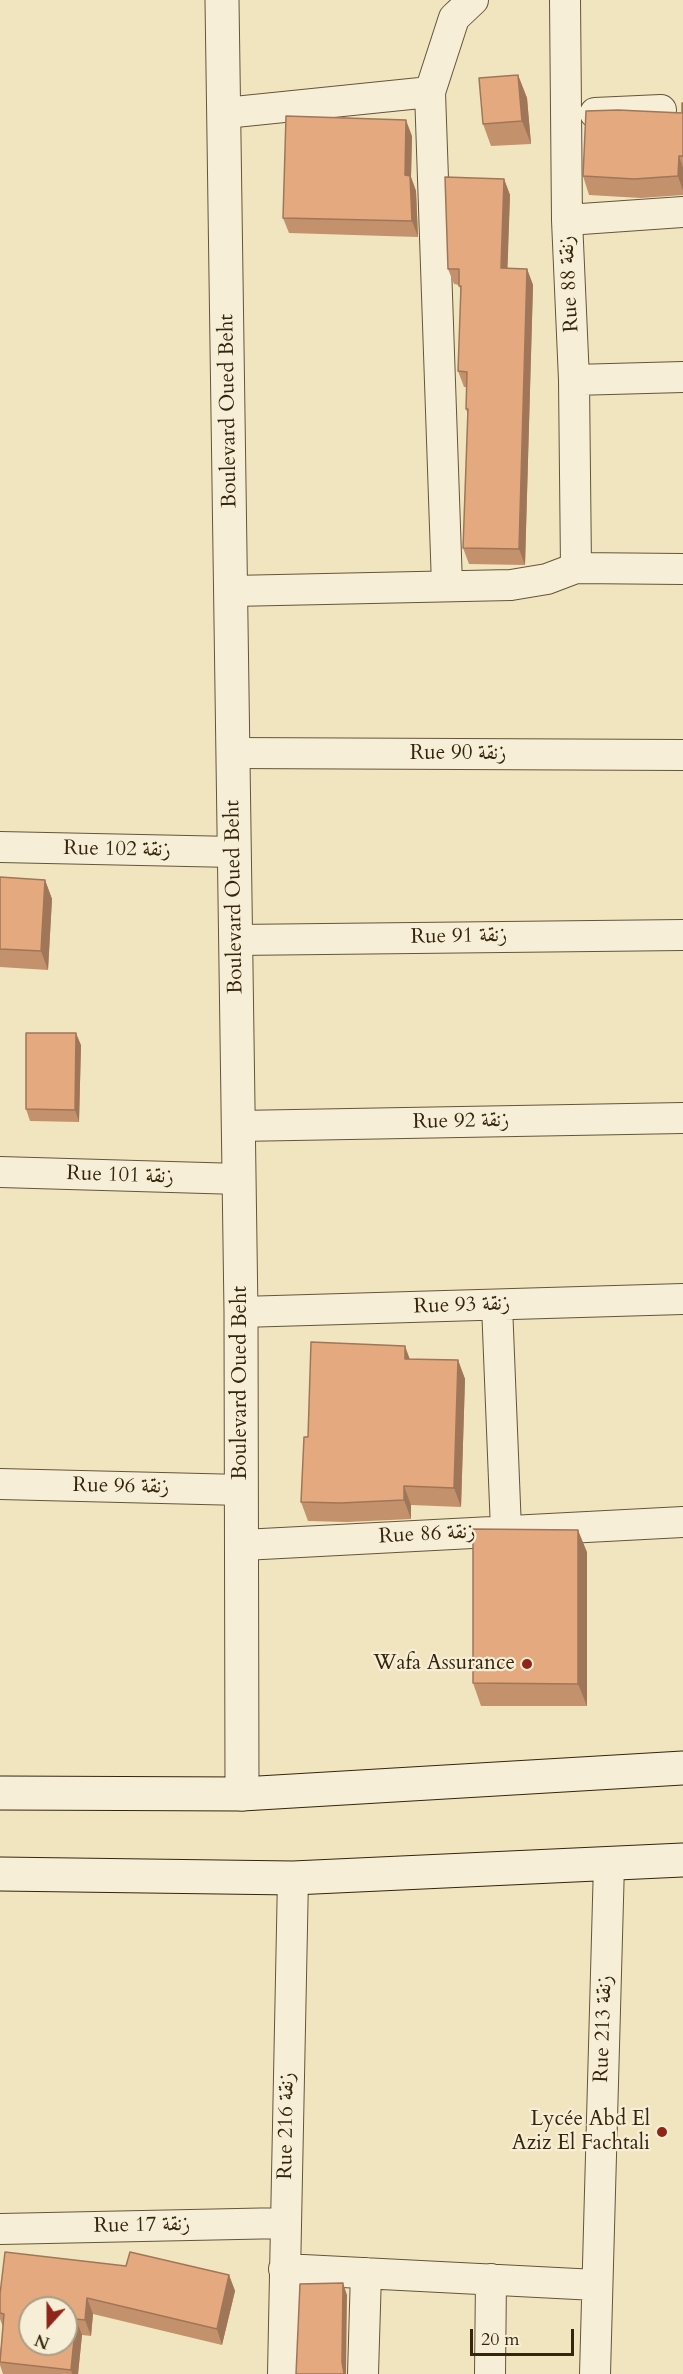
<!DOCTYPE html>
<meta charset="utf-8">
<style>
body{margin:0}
#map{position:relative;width:683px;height:2374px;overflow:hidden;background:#f1e5c0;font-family:Cardo,serif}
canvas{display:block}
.north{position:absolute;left:18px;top:2296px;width:60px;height:60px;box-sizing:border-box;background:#f6eed6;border:2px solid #a99e86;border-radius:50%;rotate:201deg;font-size:16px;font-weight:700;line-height:24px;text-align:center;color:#35250d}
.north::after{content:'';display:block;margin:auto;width:21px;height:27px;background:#8f2418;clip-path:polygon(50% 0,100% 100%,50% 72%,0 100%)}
.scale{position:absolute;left:470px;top:2329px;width:104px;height:27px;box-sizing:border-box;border:3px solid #35250d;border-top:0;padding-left:8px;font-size:18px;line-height:21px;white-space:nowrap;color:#35250d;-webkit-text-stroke:4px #f6eed6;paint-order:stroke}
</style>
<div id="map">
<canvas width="683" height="2374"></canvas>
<div class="north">N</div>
<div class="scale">20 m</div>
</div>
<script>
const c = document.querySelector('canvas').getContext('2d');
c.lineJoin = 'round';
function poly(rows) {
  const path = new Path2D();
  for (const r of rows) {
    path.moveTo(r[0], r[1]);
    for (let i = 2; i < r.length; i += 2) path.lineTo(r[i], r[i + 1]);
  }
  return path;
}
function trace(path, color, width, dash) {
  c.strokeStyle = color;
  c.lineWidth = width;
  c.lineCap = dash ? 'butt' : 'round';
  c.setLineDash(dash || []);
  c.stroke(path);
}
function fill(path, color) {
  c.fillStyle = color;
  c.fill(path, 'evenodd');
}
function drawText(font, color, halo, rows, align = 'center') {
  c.font = font + ' Cardo,Amiri,serif';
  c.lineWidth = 4.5;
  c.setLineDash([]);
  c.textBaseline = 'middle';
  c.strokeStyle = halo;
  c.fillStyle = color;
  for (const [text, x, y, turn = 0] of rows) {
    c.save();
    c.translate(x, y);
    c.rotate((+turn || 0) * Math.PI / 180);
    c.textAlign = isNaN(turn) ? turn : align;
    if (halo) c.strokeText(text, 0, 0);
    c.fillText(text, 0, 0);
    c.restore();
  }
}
const minor = poly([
 [565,0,567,220,574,380,576,568],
 [225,113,430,92],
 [595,113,661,110],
 [567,220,683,212],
 [574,380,683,377],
 [447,585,430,92,454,18,473,0],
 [232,591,511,585,547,579,576,568,683,569],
 [234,753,683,755],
 [0,847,234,852],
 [235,940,683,935],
 [238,1126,683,1118],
 [0,1172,239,1179],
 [497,1305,506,1530],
 [241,1312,683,1299],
 [0,1484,242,1490],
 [243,1545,683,1522],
 [0,2229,285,2223],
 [284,2269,596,2285],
 [283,2374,293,1878],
 [363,2374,366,2273],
 [490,2374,491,2279],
 [595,2374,609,1864]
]);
const tertiary = poly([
 [222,0,241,1312,242,1794]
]);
const secondary = poly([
 [0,1793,242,1794,683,1768],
 [0,1874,293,1878,683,1860]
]);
const wall = poly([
 [518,75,527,98,531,144,491,146,483,124],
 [683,103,683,195,641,198,589,195,583,176,682,113],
 [412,136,411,177,416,191,418,237,289,233,283,218],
 [504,179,510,195,507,269,527,269,533,285,525,565,469,564,463,548,468,415,466,409,466,387,464,387,458,371,461,292,459,285,454,284,448,269],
 [0,877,45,880,52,899,48,970,0,967],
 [81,1045,79,1122,30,1121,26,1109],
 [410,1359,458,1360,465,1379,461,1507,411,1505,411,1519,347,1522,308,1521,301,1502,308,1437],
 [587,1552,587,1706,481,1706,473,1683],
 [126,2266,229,2275,235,2291,222,2345,93,2314,91,2336,82,2335,78,2374,3,2374,0,2365,0,2354,3,2327,0,2319,0,2294]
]);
const shadedWall = poly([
 [518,75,527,98,531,144,522,121],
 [406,120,412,136,411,177,416,191,418,237,412,221,405,175],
 [679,156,683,168,683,191,678,176],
 [504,179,510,195,507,284,501,268],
 [527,269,533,285,525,565,519,549],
 [45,880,52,899,48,970,41,951],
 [76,1033,81,1045,79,1122,75,1110],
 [405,1346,412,1365,405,1359],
 [458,1360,465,1379,461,1507,454,1488],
 [404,1486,411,1505,411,1519,404,1500],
 [578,1530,587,1552,587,1706,578,1684],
 [229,2275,235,2291,222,2345,217,2329],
 [343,2283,347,2295,346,2374,344,2374,342,2362],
 [87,2298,93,2314,91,2336,85,2320],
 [76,2319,82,2335,78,2374,72,2374,71,2370]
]);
const building = poly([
 [518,75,522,121,483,124,479,78,518,75],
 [682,103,683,103,683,156,679,156,678,176,634,179,583,176,586,111,618,110,682,113,682,103],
 [286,116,406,120,405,175,410,176,412,221,283,218,286,116],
 [445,177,504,179,501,268,527,269,519,549,463,548,468,409,466,409,467,372,458,371,461,286,459,286,459,269,448,269,445,177],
 [0,877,45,880,41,951,0,949,0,877],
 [26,1033,76,1033,75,1110,26,1109,26,1033],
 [311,1342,405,1346,405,1359,458,1360,454,1488,404,1486,404,1500,340,1503,301,1502,304,1437,308,1437,311,1342],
 [473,1529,578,1530,578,1684,473,1683,473,1529],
 [5,2252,126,2266,130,2252,229,2275,217,2329,87,2298,85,2320,76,2319,71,2370,0,2362,4,2314,0,2313,0,2294,5,2252],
 [30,2308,66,2308,66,2344,30,2344,30,2308],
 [343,2283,342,2362,344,2374,296,2374,300,2284,343,2283]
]);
const markers = [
 [527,1664,6,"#8f2418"],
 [662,2132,6,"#8f2418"]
];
const streetNames = [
 ["Rue 88 زنقة",570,284,-93],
 ["Boulevard Oued Beht",229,411,-91],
 ["Rue 90 زنقة",458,754],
 ["Rue 102 زنقة",117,850,1],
 ["Boulevard Oued Beht",235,897,-91],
 ["Rue 91 زنقة",459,937,-1],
 ["Rue 92 زنقة",461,1122,-1],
 ["Rue 101 زنقة",120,1176,2],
 ["Rue 93 زنقة",462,1306,-2],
 ["Boulevard Oued Beht",241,1383,-90],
 ["Rue 96 زنقة",121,1487,1],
 ["Rue 86 زنقة",427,1535,-3],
 ["Rue 213 زنقة",604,2029,-88],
 ["Rue 216 زنقة",287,2126,-89],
 ["Rue 17 زنقة",142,2226,-1]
];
const poiNames = [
 ["Wafa Assurance",515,1664],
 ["Lycée Abd El",650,2120],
 ["Aziz El Fachtali",650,2144]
];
trace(minor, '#64553a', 32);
trace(tertiary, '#64553a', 35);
trace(secondary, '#35250d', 35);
trace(minor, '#f6eed6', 30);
trace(tertiary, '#f6eed6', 33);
trace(secondary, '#f6eed6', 33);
fill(wall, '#c4916d');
fill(shadedWall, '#a07659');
fill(building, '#e4a97f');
trace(building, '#a07659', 1.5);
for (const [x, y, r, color] of markers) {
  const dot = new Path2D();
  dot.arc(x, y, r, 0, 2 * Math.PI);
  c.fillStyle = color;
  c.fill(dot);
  trace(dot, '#f6eed6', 2);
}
drawText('21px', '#35250d', '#f6eed6', streetNames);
drawText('21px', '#35250d', '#f6eed6', poiNames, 'right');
</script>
